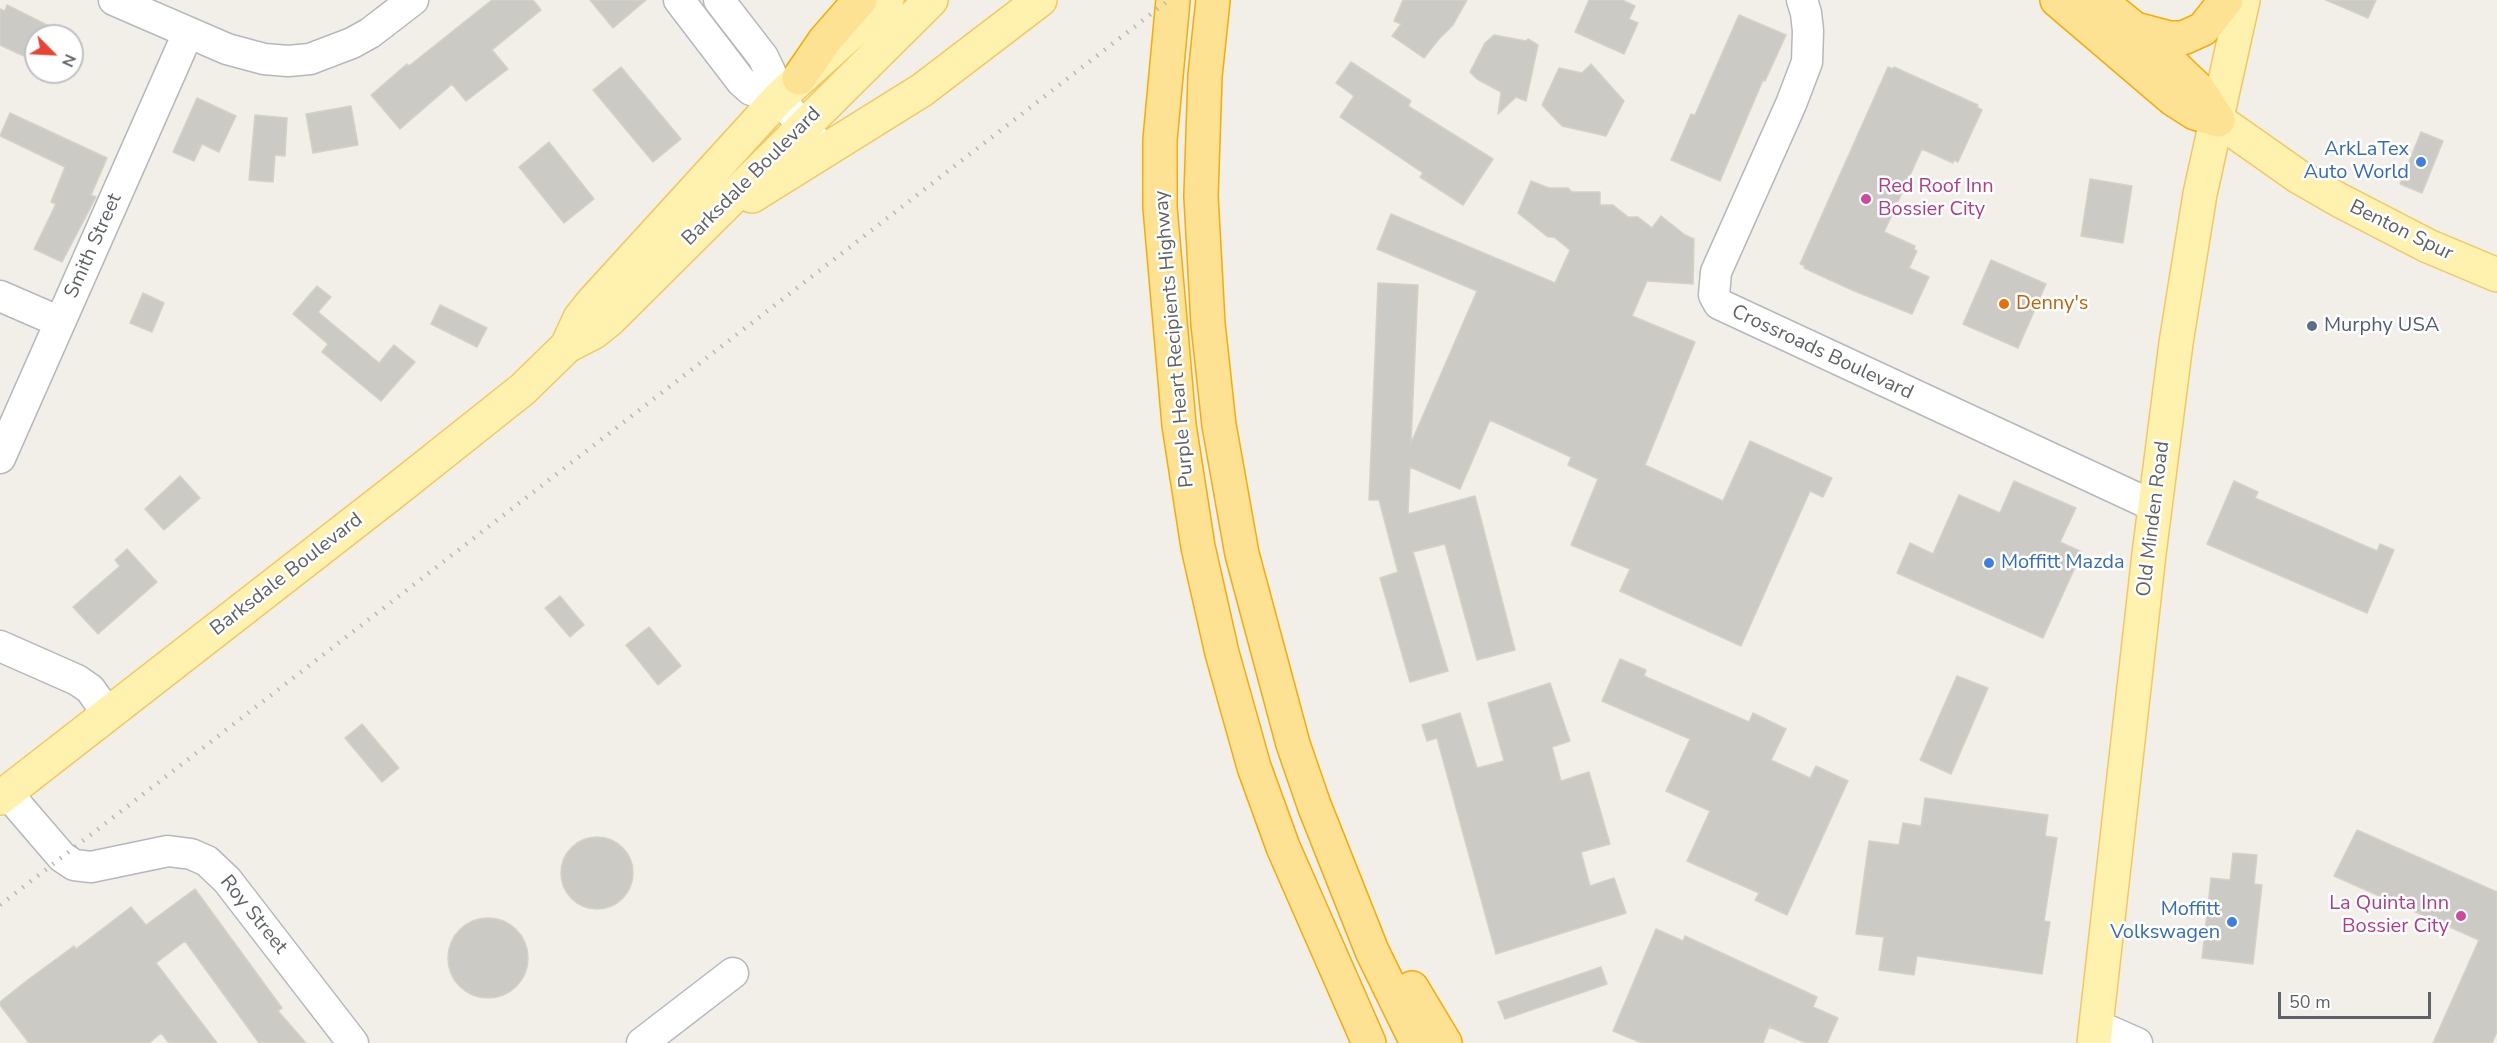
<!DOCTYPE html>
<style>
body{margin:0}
#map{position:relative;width:2497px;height:1043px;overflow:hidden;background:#f1efe8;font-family:"Nunito Sans",sans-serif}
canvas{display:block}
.north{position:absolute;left:24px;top:24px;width:60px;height:60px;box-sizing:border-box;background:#fff;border:2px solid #bfc1c3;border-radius:50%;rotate:114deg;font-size:16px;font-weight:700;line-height:24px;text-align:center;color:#5f6368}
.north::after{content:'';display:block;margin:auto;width:21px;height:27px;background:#ea4335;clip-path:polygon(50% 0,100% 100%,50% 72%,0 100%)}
.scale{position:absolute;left:2278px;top:992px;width:153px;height:27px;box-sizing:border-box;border:3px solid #5f6368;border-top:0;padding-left:8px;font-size:18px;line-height:21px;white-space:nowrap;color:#5f6368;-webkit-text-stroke:4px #fff;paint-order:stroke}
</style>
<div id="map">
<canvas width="2497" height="1043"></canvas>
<div class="north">N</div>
<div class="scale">50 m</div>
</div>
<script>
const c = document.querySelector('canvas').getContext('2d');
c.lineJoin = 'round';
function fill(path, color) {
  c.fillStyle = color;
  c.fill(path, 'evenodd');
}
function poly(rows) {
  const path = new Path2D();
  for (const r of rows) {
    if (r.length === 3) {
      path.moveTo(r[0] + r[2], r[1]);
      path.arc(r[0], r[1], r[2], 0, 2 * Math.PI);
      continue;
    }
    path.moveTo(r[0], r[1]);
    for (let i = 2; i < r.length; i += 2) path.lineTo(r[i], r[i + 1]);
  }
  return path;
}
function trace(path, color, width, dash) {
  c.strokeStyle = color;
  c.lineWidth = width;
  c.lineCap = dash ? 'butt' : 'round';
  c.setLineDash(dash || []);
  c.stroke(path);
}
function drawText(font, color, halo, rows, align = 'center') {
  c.font = font + ' "Nunito Sans",sans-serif';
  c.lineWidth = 5;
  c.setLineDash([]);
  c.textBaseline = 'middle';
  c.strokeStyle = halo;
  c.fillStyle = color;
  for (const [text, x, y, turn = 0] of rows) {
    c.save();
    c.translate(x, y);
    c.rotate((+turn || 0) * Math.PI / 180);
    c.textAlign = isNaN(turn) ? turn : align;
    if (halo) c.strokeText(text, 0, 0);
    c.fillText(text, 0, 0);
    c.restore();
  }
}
const building = poly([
 [492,0,533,0,541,10,492,50,508,69,466,101,452,84,400,129,371,95,407,64,409,66,492,0],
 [590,0,646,0,613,28,590,0],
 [1403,0,1467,0,1453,25,1438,40,1424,58,1392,36,1401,24,1394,21,1403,0],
 [1589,0,1622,0,1635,6,1629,19,1638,23,1624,54,1575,32,1589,0],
 [2326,0,2376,0,2368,18,2326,0],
 [7,5,69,36,36,36,36,61,17,53,0,45,0,9,5,11,7,5],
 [1739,15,1786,35,1765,81,1763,80,1720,181,1671,160,1691,114,1695,115,1739,15],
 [1494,35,1526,41,1528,39,1538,45,1526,101,1516,97,1498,114,1501,92,1477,79,1470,72,1485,43,1494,35],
 [1351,62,1411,101,1408,106,1493,159,1463,205,1420,177,1423,173,1340,117,1354,96,1336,83,1351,62],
 [1591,64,1624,101,1606,136,1562,126,1542,105,1559,68,1582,73,1591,64],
 [621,67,681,139,653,162,593,90,621,67],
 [1888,67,1893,69,1894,67,1978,105,1977,107,1982,110,1958,162,1954,160,1953,163,1922,149,1884,232,1915,246,1914,249,1917,251,1909,268,1929,277,1912,314,1852,290,1804,268,1805,266,1800,264,1888,67],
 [197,98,236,116,219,152,202,144,194,161,173,152,197,98],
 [351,106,358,145,313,153,306,114,351,106],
 [10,113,107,158,91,195,96,197,62,262,34,249,56,204,51,202,65,167,0,136,10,113],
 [255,115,287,118,285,156,275,155,273,182,249,180,255,115],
 [2421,132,2443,141,2422,193,2400,184,2421,132],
 [549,142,594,199,564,223,519,167,549,142],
 [2090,179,2132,186,2123,243,2081,236,2090,179],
 [1531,181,1549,188,1568,188,1572,192,1600,192,1600,205,1613,205,1628,217,1638,217,1652,228,1661,216,1685,235,1694,239,1693,284,1647,281,1632,316,1695,342,1645,465,1723,501,1750,441,1832,478,1823,497,1810,491,1741,646,1620,591,1630,569,1571,545,1598,479,1568,465,1571,457,1490,420,1460,489,1410,467,1408,514,1475,496,1515,650,1477,660,1445,544,1413,552,1448,671,1410,682,1380,578,1398,572,1379,500,1369,500,1378,283,1418,285,1411,443,1477,291,1377,249,1391,214,1555,283,1570,250,1554,237,1548,237,1518,213,1531,181],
 [1991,260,2046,284,2018,348,1963,324,1991,260],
 [317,286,331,297,318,312,379,363,394,345,415,362,381,401,322,352,328,344,293,314,317,286],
 [143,293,164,303,152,332,130,323,143,293],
 [440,305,487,328,477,347,431,324,440,305],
 [180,476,200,498,164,530,145,509,180,476],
 [2014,481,2076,508,2060,542,2082,552,2043,638,1897,573,1910,543,1933,554,1959,495,2000,513,2014,481],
 [2234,481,2258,492,2255,498,2377,551,2380,544,2394,550,2367,613,2207,544,2234,481],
 [127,549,157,582,98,634,73,607,120,566,115,560,127,549],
 [560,596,584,625,570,637,545,608,560,596],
 [649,627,681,666,658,685,626,645,649,627],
 [1620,659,1646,670,1644,676,1749,722,1753,713,1786,729,1771,760,1810,778,1816,766,1848,781,1787,915,1755,900,1759,893,1687,861,1710,811,1666,791,1690,739,1602,701,1620,659],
 [1957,676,1988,688,1951,774,1920,760,1957,676],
 [1550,683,1570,741,1552,747,1561,781,1589,772,1610,844,1581,852,1590,886,1614,878,1626,913,1496,954,1437,738,1427,741,1422,725,1460,713,1477,768,1504,761,1488,703,1550,683],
 [362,724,399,768,382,782,345,738,362,724],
 [1925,798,2048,815,2045,836,2057,838,2044,921,2050,922,2042,974,1917,956,1914,975,1879,970,1884,937,1856,934,1869,841,1899,845,1903,823,1921,826,1925,798],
 [2357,830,2497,892,2497,1032,2492,1043,2433,1043,2479,940,2334,876,2357,830],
 [597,873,36],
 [2233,853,2257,855,2254,884,2262,885,2253,964,2202,958,2211,878,2230,880,2233,853],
 [195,889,282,1008,278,1011,306,1043,259,1043,185,941,156,963,217,1043,169,1043,161,1033,149,1043,29,1043,0,1005,0,1002,29,979,74,946,76,949,131,907,146,925,195,889],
 [488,958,40],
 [1656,929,1683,941,1685,936,1817,997,1813,1007,1838,1018,1827,1043,1806,1043,1769,1027,1763,1043,1642,1043,1613,1031,1656,929],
 [1601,967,1607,984,1505,1019,1498,1002,1601,967]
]);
const minor = poly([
 [114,0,227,49,264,59,288,61,310,59,352,43,370,33,413,0],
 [679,0,741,81,751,90,779,98],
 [719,0,763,57,774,80,779,98,818,144],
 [1802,0,1806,13,1808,31,1807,62,1791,104,1716,272,1714,295,1719,304,2156,507],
 [0,296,60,322],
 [0,458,188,33],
 [0,646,77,680,90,689,108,714],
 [7,793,62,857,74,865,91,867,168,851,191,854,207,861,227,880,353,1043],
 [2096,1025,2137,1043],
 [642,1043,733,973]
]);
const major = poly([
 [2218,120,2299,177,2339,200,2428,246,2497,275],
 [752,196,922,90,1040,0],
 [567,346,594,332,609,320,931,0],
 [0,798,396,490,523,389,567,346,580,318,592,303,779,98,887,0],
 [2094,1043,2149,554,2176,343,2200,194,2243,0]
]);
const highway = poly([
 [1173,0,1160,140,1160,207,1179,425,1198,547,1222,653,1254,767,1283,847,1369,1043],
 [1213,0,1205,76,1201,196,1208,324,1219,425,1242,554,1293,744,1314,805,1372,951,1417,1043],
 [2057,0,2173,99,2195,113,2218,120],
 [2099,0,2135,29,2198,89,2218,120],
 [2135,29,2169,38,2183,38,2203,29,2226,0],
 [799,78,825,40,860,0],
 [1412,988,1445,1043]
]);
const rail = poly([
 [0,905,1169,0]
]);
const markers = [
 [2421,162,6,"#3f7fe0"],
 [1866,199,6,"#d1479c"],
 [2004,304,6,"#e8710a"],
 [2312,326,6,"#5c6f8a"],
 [1989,563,6,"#3f7fe0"],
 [2461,916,6,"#d1479c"],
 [2232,922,6,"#3f7fe0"]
];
const shopNames = [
 ["ArkLaTex",2409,150],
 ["Auto World",2409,173],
 ["Moffitt Mazda",2001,563,"left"],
 ["Moffitt",2220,910],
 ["Volkswagen",2220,933]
];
const streetNames = [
 ["Barksdale Boulevard",752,177,-45],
 ["Benton Spur",2401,231,26],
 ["Smith Street",94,246,-66],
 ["Purple Heart Recipients Highway",1175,339,-95],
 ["Crossroads Boulevard",1822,353,25],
 ["Old Minden Road",2154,519,-83],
 ["Barksdale Boulevard",287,575,-38],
 ["Roy Street",253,915,51]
];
const hotelNames = [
 ["Red Roof Inn",1878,187],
 ["Bossier City",1878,210],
 ["La Quinta Inn",2449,904,"right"],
 ["Bossier City",2449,927,"right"]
];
const foodNames = [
 ["Denny's",2016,304]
];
const serviceNames = [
 ["Murphy USA",2324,326]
];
fill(building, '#cccac5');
trace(building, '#d6d1c6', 1.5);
trace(minor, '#b5b8bc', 33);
trace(major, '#f2c960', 36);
trace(highway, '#f9ab00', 36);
trace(minor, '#fff', 30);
trace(major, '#fff2af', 33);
trace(highway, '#fde293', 33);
trace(rail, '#b6b7b8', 4.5, [1.5, 8]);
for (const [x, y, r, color] of markers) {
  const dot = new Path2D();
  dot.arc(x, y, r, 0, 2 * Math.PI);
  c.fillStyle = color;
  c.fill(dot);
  trace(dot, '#fff', 2);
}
drawText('20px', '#366cbe', '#fff', shopNames, 'right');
drawText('20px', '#5f6368', '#fff', streetNames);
drawText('20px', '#b23c85', '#fff', hotelNames, 'left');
drawText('20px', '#c56008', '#fff', foodNames, 'left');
drawText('20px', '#4e5e75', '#fff', serviceNames, 'left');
</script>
